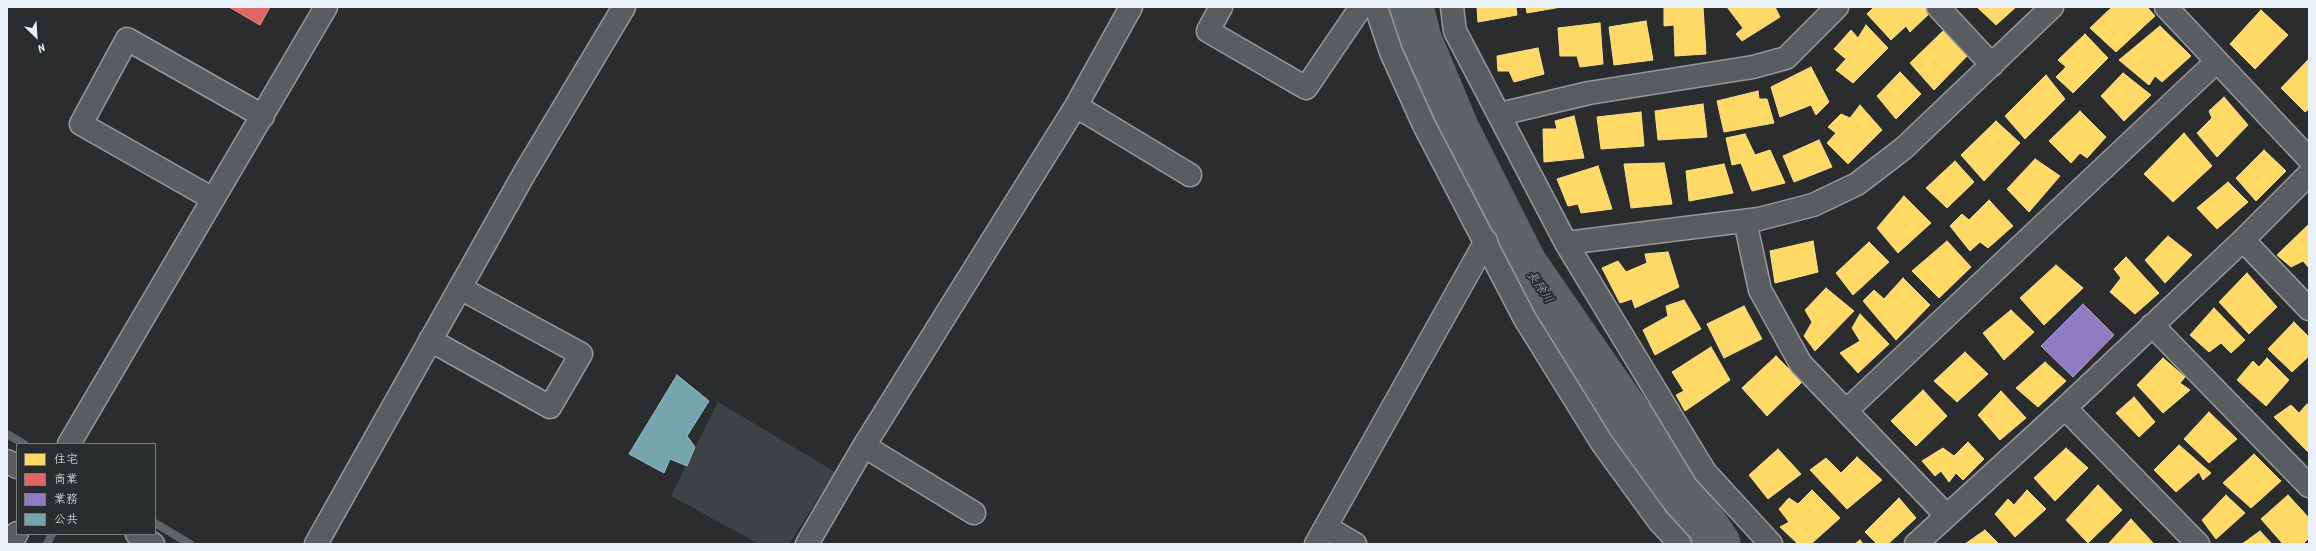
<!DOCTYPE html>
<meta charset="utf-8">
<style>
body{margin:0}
#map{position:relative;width:2316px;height:551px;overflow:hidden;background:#2b2c2d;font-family:Kalam,"Klee One",sans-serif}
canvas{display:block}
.frame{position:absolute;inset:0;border:8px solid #e8f1f8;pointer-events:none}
.legend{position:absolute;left:16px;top:443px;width:140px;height:92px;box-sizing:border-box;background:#2a2d2e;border:1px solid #767b7f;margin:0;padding:5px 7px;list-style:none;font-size:12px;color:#e8f1f8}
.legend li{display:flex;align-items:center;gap:8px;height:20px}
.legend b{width:20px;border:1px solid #767b7f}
.north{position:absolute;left:16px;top:16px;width:40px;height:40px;-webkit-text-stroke:3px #2a2d2e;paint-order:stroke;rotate:155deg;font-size:11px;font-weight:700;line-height:16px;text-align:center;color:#e8f1f8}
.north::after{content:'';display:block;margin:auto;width:14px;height:18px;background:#e8f1f8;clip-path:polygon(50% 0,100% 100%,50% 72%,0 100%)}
</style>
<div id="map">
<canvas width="2316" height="551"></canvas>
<div class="frame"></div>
<ul class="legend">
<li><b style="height:11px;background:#ffd966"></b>住宅</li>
<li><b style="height:11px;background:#e06666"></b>商業</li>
<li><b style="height:11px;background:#8e7cc3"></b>業務</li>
<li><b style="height:11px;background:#76a5af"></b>公共</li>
</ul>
<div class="north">N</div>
</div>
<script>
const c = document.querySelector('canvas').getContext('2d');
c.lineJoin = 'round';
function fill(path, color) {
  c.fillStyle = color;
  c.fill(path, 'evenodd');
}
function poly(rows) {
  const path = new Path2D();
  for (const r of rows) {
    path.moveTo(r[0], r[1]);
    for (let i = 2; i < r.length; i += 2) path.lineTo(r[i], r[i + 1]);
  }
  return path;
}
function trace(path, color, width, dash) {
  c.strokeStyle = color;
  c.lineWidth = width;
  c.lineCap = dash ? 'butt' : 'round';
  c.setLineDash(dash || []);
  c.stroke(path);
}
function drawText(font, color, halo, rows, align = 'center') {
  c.font = font + ' Kalam,"Klee One",sans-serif';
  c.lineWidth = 4;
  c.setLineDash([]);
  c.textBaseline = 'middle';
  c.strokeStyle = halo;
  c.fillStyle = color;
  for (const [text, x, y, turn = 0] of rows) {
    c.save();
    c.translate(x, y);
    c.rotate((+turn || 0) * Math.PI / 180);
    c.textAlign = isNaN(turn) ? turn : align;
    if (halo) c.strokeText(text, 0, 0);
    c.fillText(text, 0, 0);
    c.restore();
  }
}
const green = poly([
 [718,402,835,472,789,544,759,544,671,496]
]);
const homes = poly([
 [1477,7,1516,7,1517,15,1478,22,1477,7],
 [1526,7,1561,7,1527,13,1526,7],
 [1664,7,1703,7,1706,54,1675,56,1674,25,1664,26,1664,7],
 [1727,7,1775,7,1780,17,1742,41,1736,34,1743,28,1727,7],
 [1874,7,1928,7,1932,11,1910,32,1906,26,1891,40,1867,14,1874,7],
 [1977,7,2016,7,1996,25,1977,7],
 [2112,7,2147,7,2155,16,2116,52,2090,28,2112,7],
 [2261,10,2288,35,2255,69,2230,44,2261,10],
 [1646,21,1653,60,1614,65,1609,27,1646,21],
 [1600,23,1603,64,1580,67,1577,56,1560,56,1558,28,1600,23],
 [1866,25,1888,48,1853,83,1836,70,1846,59,1834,49,1851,30,1858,38,1866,25],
 [2160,26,2191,56,2162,82,2155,76,2149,85,2119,60,2160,26],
 [1944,30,1969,54,1934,90,1910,63,1944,30],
 [2085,34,2108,58,2073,93,2056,77,2066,67,2058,60,2085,34],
 [1538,48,1544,74,1514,82,1509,71,1498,71,1497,56,1538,48],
 [2308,60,2309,109,2305,112,2281,88,2308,60],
 [1811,67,1829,102,1816,115,1811,105,1780,117,1771,87,1811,67],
 [1900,72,1921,94,1896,119,1877,96,1900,72],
 [2123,73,2151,95,2124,121,2101,96,2123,73],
 [2046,75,2065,99,2025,139,2005,116,2046,75],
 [1758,91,1759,99,1767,99,1774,123,1724,132,1717,101,1758,91],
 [2224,97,2248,125,2217,157,2197,133,2212,118,2209,111,2224,97],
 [1703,104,1707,137,1658,140,1655,111,1703,104],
 [1860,105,1882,130,1848,164,1827,143,1836,133,1828,127,1841,114,1850,118,1860,105],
 [2080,111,2106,137,2087,158,2080,153,2071,163,2049,141,2080,111],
 [1641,112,1644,146,1601,149,1597,117,1641,112],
 [1574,116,1584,158,1544,162,1543,129,1557,129,1555,121,1574,116],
 [1996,121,2020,143,1984,181,1961,155,1996,121],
 [2184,133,2212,166,2173,202,2144,174,2184,133],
 [1745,134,1755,155,1770,150,1785,183,1752,191,1741,163,1732,165,1726,138,1745,134],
 [1819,140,1832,167,1794,182,1783,156,1819,140],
 [2264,150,2286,171,2256,201,2236,178,2264,150],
 [2035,159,2060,176,2029,212,2007,189,2035,159],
 [1955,161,1974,182,1947,208,1926,188,1955,161],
 [1664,163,1672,204,1631,208,1624,164,1664,163],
 [1724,164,1733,193,1689,201,1686,171,1724,164],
 [1598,166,1612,209,1581,213,1578,204,1568,206,1557,179,1598,166],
 [2228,182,2248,202,2217,229,2197,208,2228,182],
 [1904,196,1931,223,1898,253,1877,228,1904,196],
 [1989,200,2013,226,1988,248,1980,242,1970,251,1950,226,1962,214,1969,220,1989,200],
 [2309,224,2309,268,2303,261,2291,267,2277,255,2309,224],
 [2168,236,2192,255,2165,283,2145,260,2168,236],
 [1813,241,1818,272,1775,283,1770,251,1813,241],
 [1947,241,1971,267,1939,298,1912,271,1947,241],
 [1869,242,1889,262,1853,295,1836,273,1869,242],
 [1668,252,1679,287,1635,308,1632,299,1620,303,1602,268,1618,261,1626,272,1647,263,1645,254,1668,252],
 [2126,257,2159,293,2135,314,2110,292,2121,278,2114,269,2126,257],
 [2056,265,2083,288,2044,325,2020,298,2056,265],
 [2247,273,2277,307,2249,334,2219,302,2247,273],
 [1903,278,1930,305,1896,340,1863,301,1874,290,1884,299,1903,278],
 [1826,288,1854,311,1815,351,1804,336,1812,322,1805,310,1826,288],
 [1684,300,1701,329,1655,355,1643,330,1668,316,1666,306,1684,300],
 [1744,306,1762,339,1724,358,1707,324,1744,306],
 [2214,308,2245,340,2231,353,2221,343,2209,352,2190,335,2214,308],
 [2011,310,2034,332,2004,360,1983,333,2011,310],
 [1860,314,1889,344,1858,373,1840,353,1860,341,1852,328,1860,314],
 [2294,322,2309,337,2309,356,2292,372,2268,349,2294,322],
 [1711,347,1730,380,1685,411,1676,395,1684,391,1672,372,1711,347],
 [1965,352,1988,374,1957,402,1934,381,1965,352],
 [1776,356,1802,382,1767,416,1742,388,1776,356],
 [2163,358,2185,377,2180,383,2190,390,2163,413,2137,385,2163,358],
 [2267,358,2289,380,2266,406,2237,380,2253,361,2259,367,2267,358],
 [2045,362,2066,381,2038,407,2016,388,2045,362],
 [1923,390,1947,416,1916,446,1891,421,1923,390],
 [2001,391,2026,418,2000,440,1978,415,2001,391],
 [2134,397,2155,422,2139,437,2116,413,2134,397],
 [2307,404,2309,406,2308,452,2274,417,2291,405,2299,413,2307,404],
 [2209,412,2237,439,2209,463,2184,439,2209,412],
 [1968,442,1984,459,1963,480,1956,473,1949,482,1941,471,1935,476,1922,461,1943,448,1954,456,1968,442],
 [2179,445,2211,473,2203,480,2199,472,2176,492,2154,470,2179,445],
 [2066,448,2088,468,2055,501,2034,478,2066,448],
 [1778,449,1801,474,1768,499,1749,475,1778,449],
 [2254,454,2281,481,2251,508,2223,483,2254,454],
 [1857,457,1882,480,1847,509,1810,470,1826,458,1841,473,1857,457],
 [2098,485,2122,510,2088,543,2066,520,2098,485],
 [1812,490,1840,518,1811,544,1798,544,1780,527,1789,522,1779,509,1789,498,1798,504,1812,490],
 [2027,490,2046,509,2015,537,1995,514,2008,499,2014,505,2027,490],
 [2226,495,2245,513,2216,539,2202,520,2226,495],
 [2288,495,2309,518,2309,538,2303,544,2283,544,2261,519,2288,495],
 [1899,498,1916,518,1888,544,1877,544,1865,532,1899,498],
 [2131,519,2154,544,2108,544,2131,519],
 [1985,530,1999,544,1965,544,1985,530],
 [2260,531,2272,544,2242,544,2260,531],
 [1860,540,1863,544,1855,544,1860,540]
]);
const shops = poly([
 [229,7,270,7,260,25,229,7]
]);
const offices = poly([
 [2083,304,2114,335,2073,377,2041,346,2083,304]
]);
const public = poly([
 [677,375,709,401,687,436,695,447,687,466,670,459,664,473,629,454,677,375]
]);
const stream = poly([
 [7,434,24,444],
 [155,523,190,544],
 [47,544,52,534]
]);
const river = poly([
 [1409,7,1417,39,1455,130,1523,265,1716,544]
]);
const minor = poly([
 [1221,7,1208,31,1306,88,1361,7],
 [1376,7,1391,52,1424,125,1525,319,1602,443,1658,520,1680,544],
 [1452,7,1455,31,1566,243,1705,472,1771,544],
 [1938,7,1992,65],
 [2166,7,2309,159],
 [1076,106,1190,175],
 [1500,114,1589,93,1753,67,1786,58,1837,7],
 [213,199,81,124,127,39,263,116],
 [1745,221,1760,290,1801,364,1946,515],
 [2243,240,2309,309],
 [1566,243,1759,219,1813,205,1857,184,1904,148,2052,7],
 [2152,325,2309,486],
 [430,340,550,407,581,354,460,288],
 [2065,408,2198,544],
 [1846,411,2216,62],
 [69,444,326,7],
 [864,446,974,513],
 [7,461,17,467],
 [1326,527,1355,544],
 [137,534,153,544],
 [11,544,17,533],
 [316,544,524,174,624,7],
 [807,544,864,446,1076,106,1131,7],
 [1316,544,1486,241],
 [1916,544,2065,408,2243,240,2309,174]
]);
const waterNames = [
 ["長除川",1539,288,55]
];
fill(green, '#3f4244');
fill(homes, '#ffd966');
trace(homes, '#f8e092', 1);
fill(shops, '#e06666');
trace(shops, '#e29092', 1);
fill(offices, '#8e7cc3');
trace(offices, '#a99fd3', 1);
fill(public, '#76a5af');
trace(public, '#98bcc5', 1);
trace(stream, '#5e6365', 8);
trace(river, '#5e6365', 49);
trace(minor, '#96989a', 25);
trace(minor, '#5a5d60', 22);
drawText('italic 12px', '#acb3b9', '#2a2d2e', waterNames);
</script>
